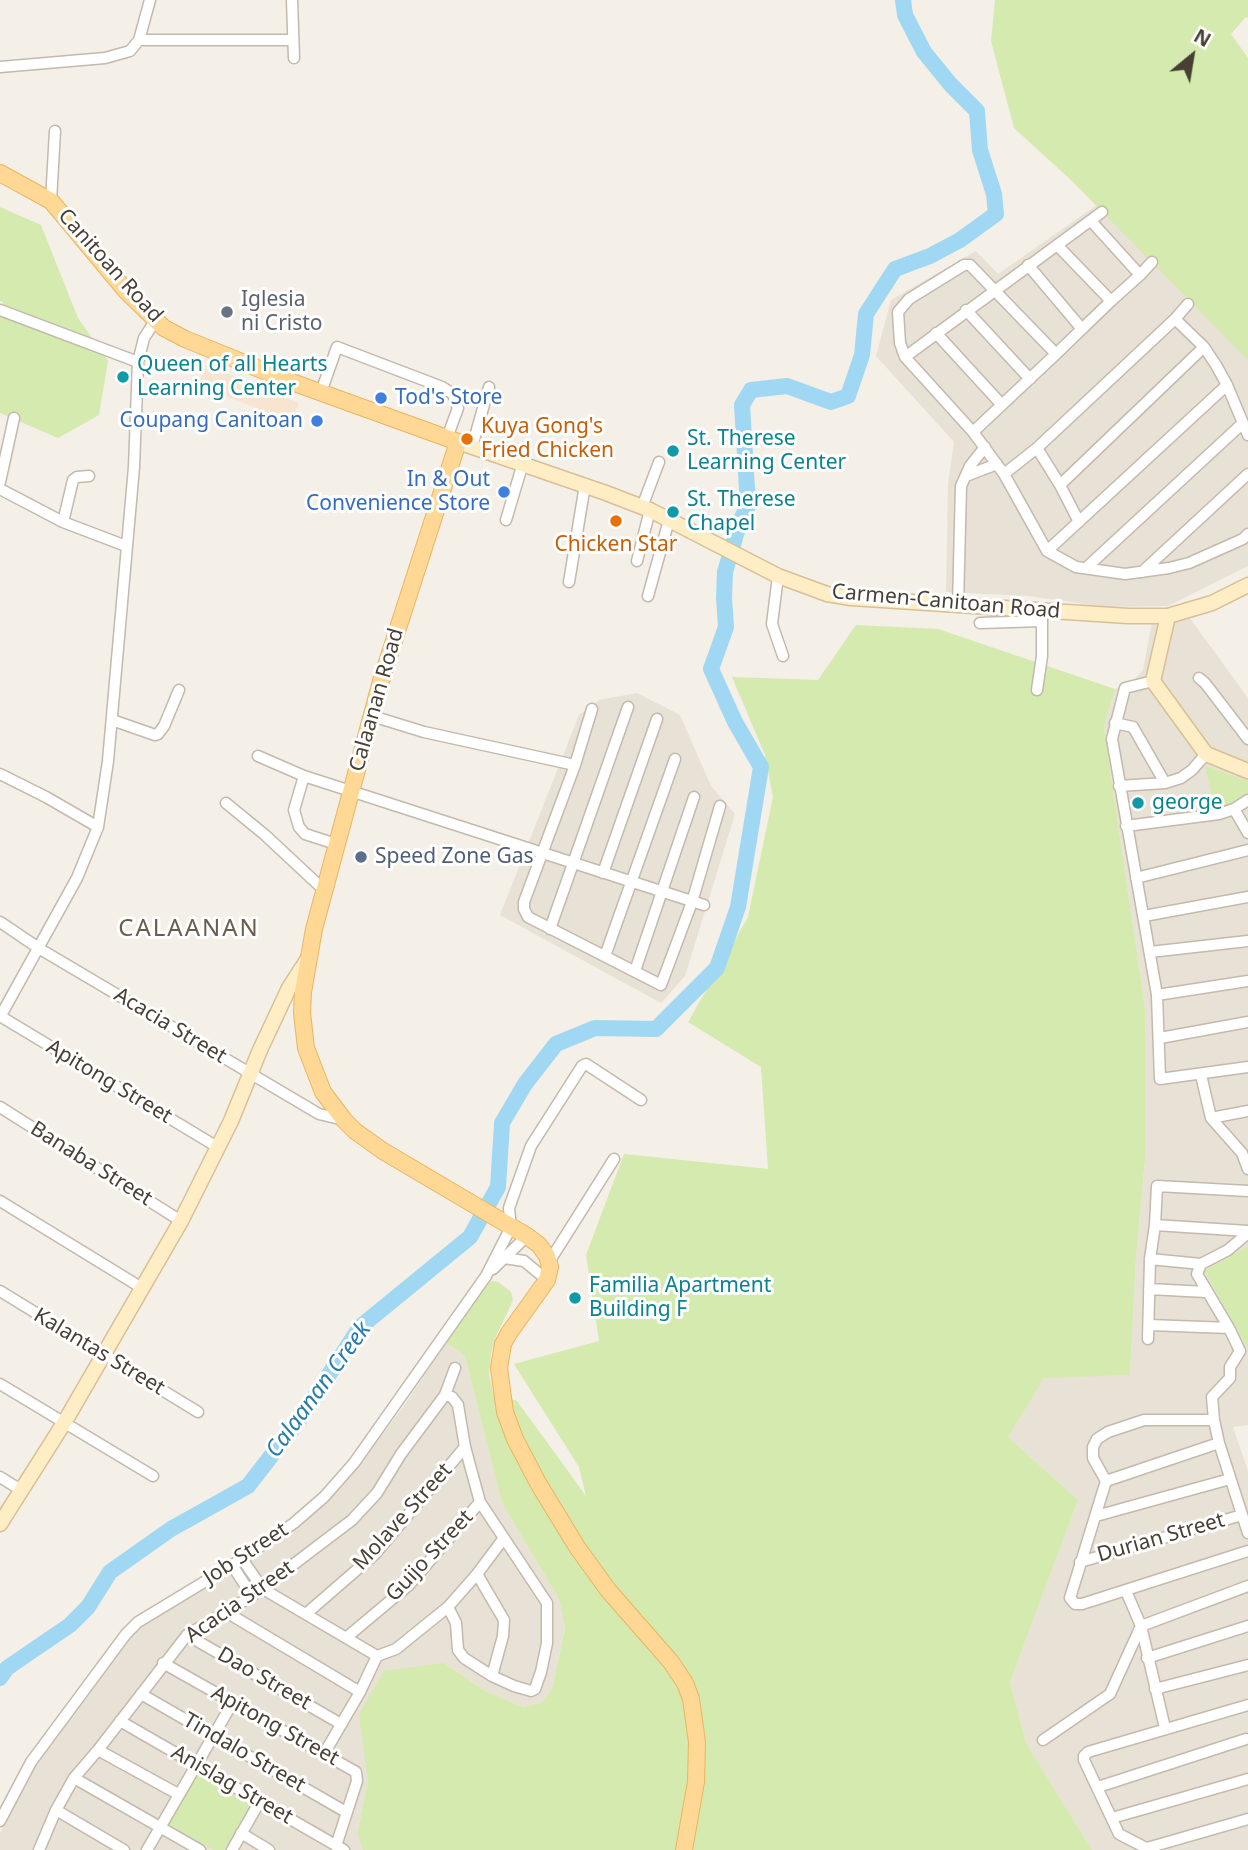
<!DOCTYPE html>
<style>
body{margin:0}
#map{position:relative;width:1248px;height:1850px;overflow:hidden;background:#f4efe7;font-family:"Noto Sans",sans-serif}
canvas{display:block}
.north{position:absolute;left:1157px;top:21px;width:70px;height:70px;-webkit-text-stroke:5px #fff;paint-order:stroke;rotate:30deg;font-size:19px;font-weight:700;line-height:28px;text-align:center;color:#483f35}
.north::after{content:'';display:block;margin:auto;width:24px;height:32px;background:#483f35;clip-path:polygon(50% 0,100% 100%,50% 72%,0 100%)}
</style>
<div id="map">
<canvas width="1248" height="1850"></canvas>
<div class="north">N</div>
</div>
<script>
const c = document.querySelector('canvas').getContext('2d');
c.lineJoin = 'round';
function fill(path, color) {
  c.fillStyle = color;
  c.fill(path, 'evenodd');
}
function poly(rows) {
  const path = new Path2D();
  for (const r of rows) {
    path.moveTo(r[0], r[1]);
    for (let i = 2; i < r.length; i += 2) path.lineTo(r[i], r[i + 1]);
  }
  return path;
}
function trace(path, color, width, dash) {
  c.strokeStyle = color;
  c.lineWidth = width;
  c.lineCap = dash ? 'butt' : 'round';
  c.setLineDash(dash || []);
  c.stroke(path);
}
function drawText(font, color, halo, rows, align = 'center') {
  c.font = font + ' "Noto Sans",sans-serif';
  c.lineWidth = 6;
  c.setLineDash([]);
  c.textBaseline = 'middle';
  c.strokeStyle = halo;
  c.fillStyle = color;
  for (const [text, x, y, turn = 0] of rows) {
    c.save();
    c.translate(x, y);
    c.rotate((+turn || 0) * Math.PI / 180);
    c.textAlign = isNaN(turn) ? turn : align;
    if (halo) c.strokeText(text, 0, 0);
    c.fillText(text, 0, 0);
    c.restore();
  }
}
const residential = poly([
 [1107,198,1248,357,1248,566,1168,606,1107,607,1028,596,946,592,948,484,954,442,876,356,891,300,976,251,998,274],
 [1189,617,1248,698,1248,1246,1204,1271,1248,1349,1248,1425,1233,1427,1248,1471,1248,1850,1092,1850,1026,1743,1010,1682,1078,1500,1008,1437,1044,1377,1130,1375,1136,1258,1145,1160,1145,1009,1104,727,1115,689,1132,682,1143,670,1152,622],
 [637,693,680,715,711,786,735,814,685,976,661,1003,500,915,579,715,599,700],
 [446,1343,465,1356,502,1503,559,1599,565,1627,552,1689,541,1703,523,1707,485,1691,444,1663,366,1754,368,1781,357,1834,363,1850,0,1850,0,1833,26,1777,135,1630,251,1560,322,1506,346,1481,401,1410]
]);
const commercial = poly([
 [206,365,299,403,291,422,198,385]
]);
const green = poly([
 [995,0,1248,0,1248,18,1246,17,1231,34,1248,58,1248,360,1072,181,1014,128,991,41],
 [0,207,41,225,78,318,108,361,99,415,58,438,0,413,0,312,3,302,0,301],
 [856,625,938,629,1115,689,1104,727,1145,1009,1145,1160,1136,1258,1130,1375,1044,1378,1008,1437,1078,1500,1010,1682,1026,1743,1092,1850,363,1850,357,1834,368,1781,359,1714,384,1671,444,1663,485,1691,523,1707,541,1703,552,1689,565,1628,559,1599,502,1503,465,1356,446,1343,486,1286,492,1281,498,1282,511,1292,513,1299,510,1307,496,1336,491,1354,489,1374,493,1392,517,1401,586,1496,579,1467,514,1364,599,1341,586,1255,624,1154,768,1169,761,1067,688,1022,748,917,773,797,765,755,732,677,818,680],
 [1205,766,1248,781,1248,795,1226,808,1216,811],
 [1248,1246,1248,1349,1204,1271],
 [198,1773,251,1804,224,1850,214,1850,169,1824]
]);
const river = poly([
 [0,1678,7,1668,70,1625,88,1607,110,1572,171,1529,248,1486,302,1416,360,1327,470,1237,498,1187,502,1123,525,1084,556,1044,595,1028,656,1029,717,968,738,907,761,767,735,722,711,669,726,627,724,598,725,572,740,521,748,506,742,405,751,390,787,386,831,402,848,396,862,355,866,314,895,269,930,256,960,240,996,214,994,194,980,150,977,111,951,85,924,52,905,15,903,0]
]);
const street = poly([
 [292,0,294,58],
 [139,40,293,40],
 [0,67,105,58,130,51,139,40,150,0],
 [51,201,55,131],
 [1091,221,1140,275],
 [1057,245,1111,301],
 [1028,265,1082,329],
 [1188,304,1175,319,1204,347,1216,365,1227,385,1248,435],
 [0,310,138,362],
 [966,310,1030,379],
 [936,333,1002,405],
 [1056,354,970,265,964,265,909,299,898,312,900,343,905,357,973,432,1056,354,1111,301,1140,275,1152,262],
 [905,357,1102,212],
 [321,392,337,347,442,387,453,394,458,408,447,438],
 [973,432,1004,474,1047,551,1076,567,1125,574,1169,568,1189,563,1243,539,1248,534],
 [472,447,489,387],
 [1037,448,1060,485,1079,522],
 [1004,474,1037,448,1175,319],
 [966,476,997,464],
 [0,482,14,418],
 [1060,485,1204,347],
 [0,489,63,522,126,546],
 [642,507,659,462],
 [506,520,523,463],
 [63,522,73,480,77,477,89,476],
 [1047,551,1227,385],
 [637,561,650,510],
 [1086,568,1243,423],
 [1142,572,1248,474],
 [778,576,772,624,783,656],
 [569,582,585,485],
 [648,596,669,520],
 [958,605,961,486,970,466,985,447],
 [980,623,1042,621],
 [1199,678,1205,683,1248,739],
 [1153,681,1125,688,1112,739,1157,995,1160,1079,1248,1067],
 [1037,690,1042,656,1042,610],
 [592,709,575,765,524,902,524,909,528,917,661,985,692,902,720,806],
 [372,716,424,732,575,765],
 [112,720,155,735,158,734,164,726,179,690],
 [1115,723,1133,727,1165,783],
 [258,756,304,776,704,905],
 [0,774,46,797,98,827],
 [304,776,294,810,299,827,305,834,336,844],
 [1119,786,1165,783,1181,778,1192,770,1206,754],
 [226,803,265,835,324,890],
 [1234,809,1248,833],
 [1126,826,1219,814,1234,809,1248,800],
 [603,873,657,719],
 [1136,878,1248,850],
 [1144,916,1248,897],
 [0,922,40,949,319,1114,344,1120],
 [550,929,628,707],
 [1150,952,1248,941],
 [605,956,675,759],
 [635,971,694,797],
 [1157,995,1248,981],
 [0,1016,219,1148],
 [0,1017,77,878,98,827,108,761,134,467,138,362,144,338,155,321],
 [1160,1038,1248,1022],
 [1201,1075,1211,1118,1242,1153,1248,1169],
 [0,1107,181,1221],
 [1211,1118,1248,1111],
 [0,1201,142,1288],
 [1155,1225,1248,1231],
 [1248,1233,1228,1250,1201,1264,1197,1274,1229,1328,1240,1351,1230,1367,1230,1378,1212,1397,1214,1420,1219,1443,1248,1533],
 [504,1258,524,1261,547,1280],
 [1150,1259,1201,1264],
 [549,1262,614,1159],
 [493,1269,527,1236],
 [1149,1289,1206,1292],
 [0,1291,198,1412],
 [1149,1325,1229,1328],
 [1148,1339,1150,1259,1155,1225,1157,1186,1248,1191],
 [0,1384,153,1476],
 [445,1395,452,1397,458,1405,465,1447,480,1502,547,1603,547,1643,541,1672,535,1689,531,1691,514,1686,492,1676,464,1658,458,1650,456,1623,448,1607],
 [1214,1420,1144,1420,1108,1432,1097,1439,1093,1447,1093,1458,1106,1481,1070,1598,1075,1604,1082,1604,1248,1551],
 [0,1477,21,1490],
 [1106,1481,1219,1443],
 [1096,1516,1230,1479],
 [242,1559,263,1589,377,1656],
 [1080,1562,1242,1515],
 [232,1565,252,1596],
 [477,1574,504,1620,503,1636,492,1676],
 [1126,1591,1141,1626,1165,1728],
 [226,1612,360,1692],
 [307,1613,375,1554,465,1447],
 [187,1635,341,1724],
 [347,1637,409,1585,480,1502],
 [377,1656,396,1649,448,1607,477,1574,504,1538],
 [1147,1658,1248,1626],
 [163,1663,356,1772,357,1781,336,1846],
 [1155,1689,1248,1665],
 [141,1694,346,1812],
 [120,1721,344,1850],
 [1043,1740,1110,1694,1141,1626,1248,1586],
 [98,1750,178,1794],
 [324,1754,360,1692,377,1656],
 [74,1778,200,1850],
 [1098,1787,1246,1739],
 [56,1810,124,1850],
 [1112,1818,1248,1779],
 [0,1821,31,1762,126,1634,138,1622,242,1559,294,1523,324,1497,354,1463,486,1276,511,1227,509,1208,531,1146,582,1066,586,1064,641,1100],
 [241,1833,269,1850],
 [1147,1848,1248,1819],
 [39,1850,56,1810,74,1778,98,1750,187,1635,252,1596,352,1520,377,1493,401,1454,445,1395,455,1368],
 [147,1850,233,1702],
 [232,1850,260,1801],
 [1150,1850,1119,1834,1084,1760,1084,1756,1088,1752,1248,1705]
]);
const secondary = poly([
 [458,442,606,493,650,510,778,576,827,594,851,598,1128,616,1168,616,1212,603,1248,585],
 [1168,616,1153,681,1206,754,1248,771],
 [0,1524,64,1423,181,1221,231,1121,260,1050,289,988,307,960]
]);
const primary = poly([
 [0,173,51,201,126,291,164,328,185,339,289,381,458,442,381,681,314,929,303,992,302,1013,306,1048,323,1092,344,1120,355,1131,383,1151,527,1236,539,1245,547,1256,550,1267,547,1280,509,1333,503,1344,499,1368,505,1412,515,1439,538,1483,577,1547,608,1590,671,1662,685,1683,691,1699,697,1742,696,1782,684,1850]
]);
const markers = [
 [227,312,7,"#6b7280"],
 [123,377,7,"#0f9aa8"],
 [381,398,7,"#3f7fe0"],
 [317,421,7,"#3f7fe0"],
 [467,439,7,"#e8710a"],
 [673,451,7,"#0f9aa8"],
 [504,492,7,"#3f7fe0"],
 [673,512,7,"#0f9aa8"],
 [616,521,7,"#e8710a"],
 [1138,803,7,"#0f9aa8"],
 [361,857,7,"#5c6f8a"],
 [575,1298,7,"#0f9aa8"]
];
const streetNames = [
 ["Canitoan Road",110,266,48],
 ["Carmen-Canitoan Road",946,602,5],
 ["Calaanan Road",377,700,-74],
 ["Acacia Street",170,1026,31],
 ["Apitong Street",109,1082,31],
 ["Banaba Street",91,1164,32],
 ["Kalantas Street",99,1352,31],
 ["Molave Street",403,1517,-48],
 ["Durian Street",1161,1538,-16],
 ["Job Street",246,1554,-33],
 ["Guijo Street",430,1556,-47],
 ["Acacia Street",240,1602,-35],
 ["Dao Street",264,1679,30],
 ["Apitong Street",275,1726,29],
 ["Tindalo Street",244,1753,30],
 ["Anislag Street",232,1785,30]
];
const worshipNames = [
 ["Iglesia",241,300],
 ["ni Cristo",241,324]
];
const cultureNames = [
 ["Queen of all Hearts",137,365],
 ["Learning Center",137,389],
 ["St. Therese",687,439],
 ["Learning Center",687,463],
 ["St. Therese",687,500],
 ["Chapel",687,524],
 ["george",1152,803],
 ["Familia Apartment",589,1286],
 ["Building F",589,1310]
];
const shopNames = [
 ["Tod's Store",395,398,"left"],
 ["Coupang Canitoan",303,421],
 ["In & Out",490,480],
 ["Convenience Store",490,504]
];
const foodNames = [
 ["Kuya Gong's",481,427],
 ["Fried Chicken",481,451],
 ["Chicken Star",616,545,"center"]
];
const serviceNames = [
 ["Speed Zone Gas",375,857]
];
const waterNames = [
 ["Calaanan Creek",319,1390,-54]
];
const quarterNames = [
 ["CALAANAN",189,929]
];
fill(residential, '#e8e1d5');
fill(commercial, '#f7e4d1');
fill(green, '#d4eaae');
trace(river, '#a0d8f4', 16);
trace(street, '#c3b9ac', 13);
trace(secondary, '#d7c095', 17);
trace(primary, '#e9b560', 18);
trace(street, '#fff', 10);
trace(secondary, '#ffedc6', 14);
trace(primary, '#ffd895', 16);
for (const [x, y, r, color] of markers) {
  const dot = new Path2D();
  dot.arc(x, y, r, 0, 2 * Math.PI);
  c.fillStyle = color;
  c.fill(dot);
  trace(dot, '#fff', 2.5);
}
drawText('21px', '#483f35', '#fff', streetNames);
drawText('21px', '#5b616d', '#fff', worshipNames, 'left');
drawText('21px', '#0d838f', '#fff', cultureNames, 'left');
drawText('21px', '#366cbe', '#fff', shopNames, 'right');
drawText('21px', '#c56008', '#fff', foodNames, 'left');
drawText('21px', '#4e5e75', '#fff', serviceNames, 'left');
drawText('italic 23px', '#277ca8', '#fff', waterNames);
c.letterSpacing = '2px';
drawText('24px', '#6b5c4c', '#fff', quarterNames);
c.letterSpacing = '0px';
</script>
